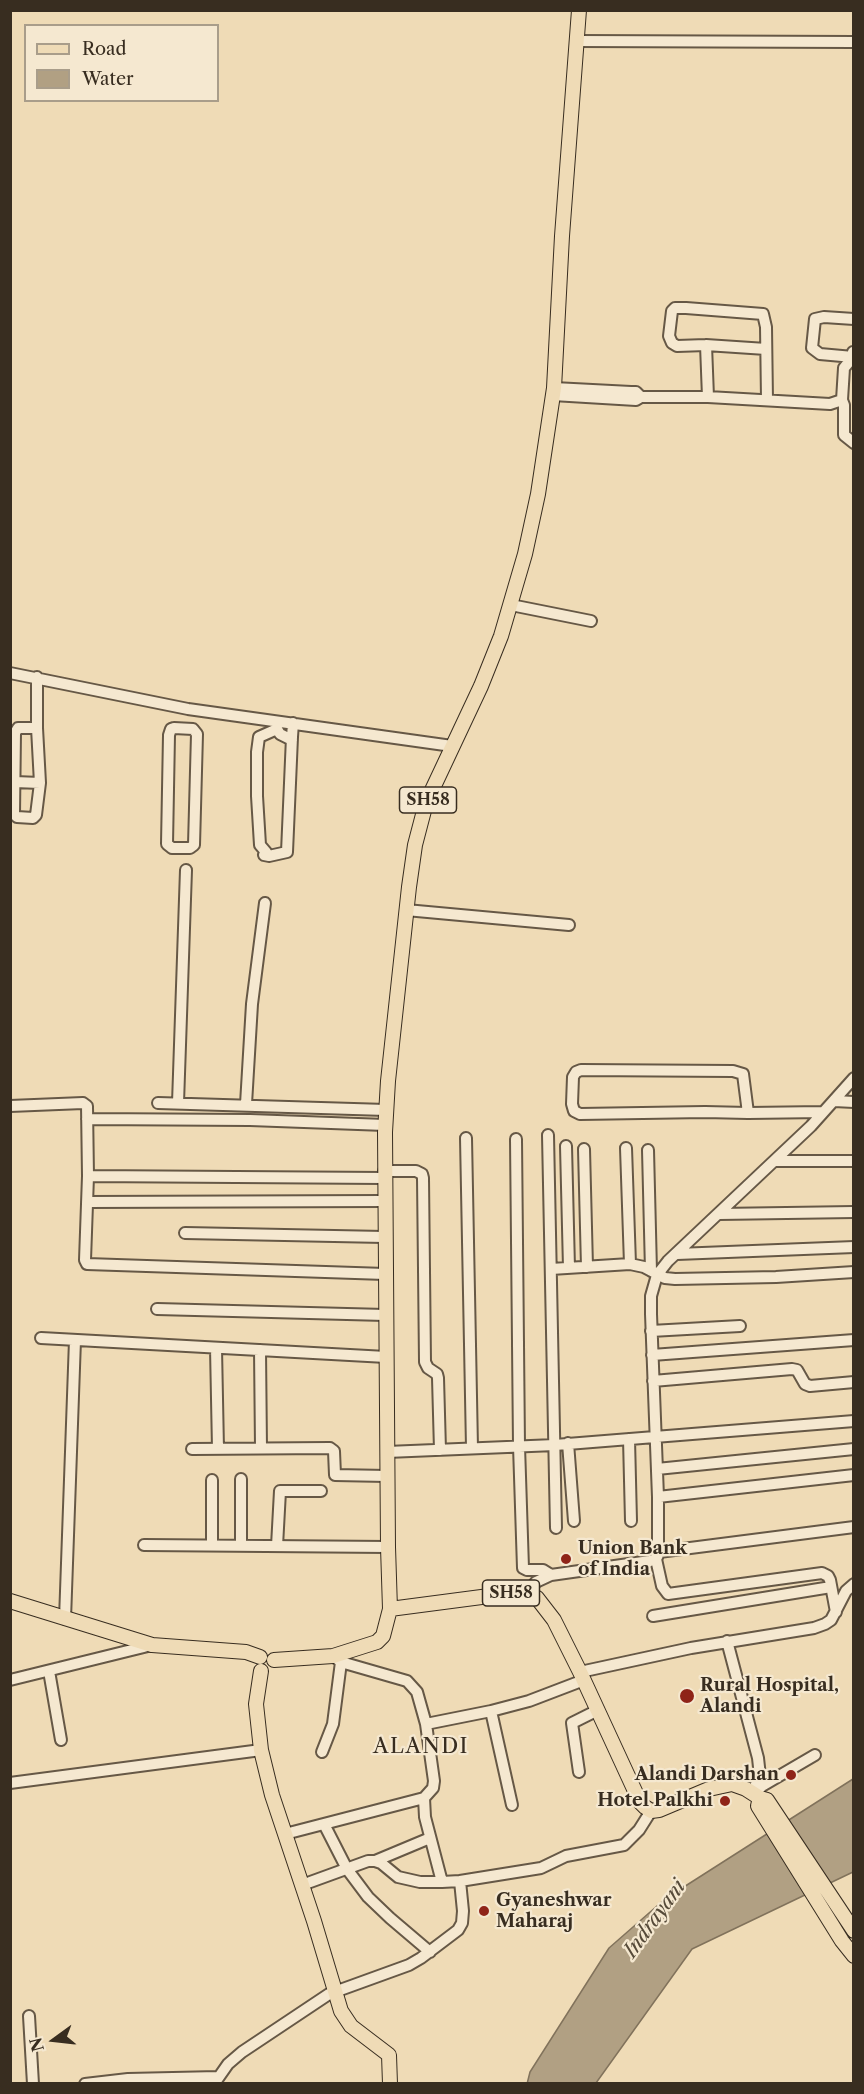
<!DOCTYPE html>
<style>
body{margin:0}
#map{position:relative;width:864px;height:2094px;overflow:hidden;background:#efdbb6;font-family:"Libre Caslon Text",serif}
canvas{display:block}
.frame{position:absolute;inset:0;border:12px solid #382d20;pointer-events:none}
.legend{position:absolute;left:24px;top:24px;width:195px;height:78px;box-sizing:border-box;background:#f5e8d0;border:2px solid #a99d8a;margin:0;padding:8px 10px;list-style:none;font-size:18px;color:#382d20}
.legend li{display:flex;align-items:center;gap:12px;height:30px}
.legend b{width:30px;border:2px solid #a99d8a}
.north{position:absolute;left:24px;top:2010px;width:60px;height:60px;-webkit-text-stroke:4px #f5e8d0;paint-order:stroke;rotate:255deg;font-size:16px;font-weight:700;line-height:24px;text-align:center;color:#382d20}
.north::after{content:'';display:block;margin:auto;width:21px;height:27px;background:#382d20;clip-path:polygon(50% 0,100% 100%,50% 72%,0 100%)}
</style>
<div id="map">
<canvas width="864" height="2094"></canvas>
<div class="frame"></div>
<ul class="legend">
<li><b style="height:8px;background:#efdbb6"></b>Road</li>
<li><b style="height:16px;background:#b1a083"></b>Water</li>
</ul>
<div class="north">N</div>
</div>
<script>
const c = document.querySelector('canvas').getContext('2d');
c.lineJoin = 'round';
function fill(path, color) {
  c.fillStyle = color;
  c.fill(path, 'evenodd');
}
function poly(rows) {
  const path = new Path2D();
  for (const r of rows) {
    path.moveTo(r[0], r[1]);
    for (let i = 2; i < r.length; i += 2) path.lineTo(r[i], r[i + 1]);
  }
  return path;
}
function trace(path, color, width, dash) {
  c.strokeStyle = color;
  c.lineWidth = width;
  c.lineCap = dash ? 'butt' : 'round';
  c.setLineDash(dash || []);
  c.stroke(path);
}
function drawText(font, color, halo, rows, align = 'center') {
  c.font = font + ' "Libre Caslon Text",serif';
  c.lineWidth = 4.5;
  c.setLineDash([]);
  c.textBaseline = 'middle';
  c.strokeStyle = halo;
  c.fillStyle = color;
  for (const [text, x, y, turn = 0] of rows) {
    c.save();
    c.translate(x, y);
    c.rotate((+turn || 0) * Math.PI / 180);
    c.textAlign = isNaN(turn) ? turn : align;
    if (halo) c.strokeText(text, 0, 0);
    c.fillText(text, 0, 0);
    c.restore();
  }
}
const water = poly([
 [853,1779,853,1872,692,1949,596,2083,527,2084,530,2072,609,1948,665,1899,853,1779]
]);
const minor = poly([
 [576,41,854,42],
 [706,345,708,397],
 [766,349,706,345,677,346,672,343,669,336,672,311,675,308,686,308,763,314,766,327,767,400],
 [853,352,853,357,844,368,842,400,844,405,844,435,854,443],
 [853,357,820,354,812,348,815,319,824,317,854,319],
 [553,395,636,400,641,397,636,392,631,392,554,388],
 [641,397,708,397,830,404,842,400],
 [511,605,591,621],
 [10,673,188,709,452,746],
 [37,728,18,728,15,733,14,814,17,817,33,818,36,815,40,783,37,728,37,677],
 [174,728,193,729,197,734,194,845,190,848,172,848,167,844,169,735,171,729,174,728],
 [292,740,280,734,277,729,259,737,257,752,257,796,260,845,266,852,264,855,269,856,287,852,292,737,293,723],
 [15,782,40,783],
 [406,910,569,925],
 [834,1101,854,1102],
 [158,1103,386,1110],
 [178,1103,186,870],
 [246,1104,252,1004,265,903],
 [10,1106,83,1103,87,1106,88,1176,85,1260,87,1264,385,1274],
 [748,1113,743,1074,733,1071,581,1070,576,1072,573,1077,572,1104,574,1111,580,1114,705,1112,748,1113,823,1112],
 [87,1119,250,1120,385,1125],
 [548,1135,556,1528],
 [466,1138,472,1448],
 [516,1139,519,1446,523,1568,527,1570,543,1570,551,1575],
 [566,1146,569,1268],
 [626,1148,630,1264],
 [584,1149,587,1267],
 [648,1150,651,1271],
 [775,1161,854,1161],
 [384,1171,416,1171,422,1174,423,1178,425,1362,428,1368,437,1374,438,1378,440,1450],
 [88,1176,384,1178],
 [87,1202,384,1201],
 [719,1214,854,1212],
 [185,1233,384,1237],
 [677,1254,854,1247],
 [551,1269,630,1264,644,1267,665,1278,675,1279,776,1277,854,1272],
 [157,1309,385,1315],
 [651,1331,740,1326],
 [41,1338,386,1357],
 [216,1348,218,1449],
 [260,1350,261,1448],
 [652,1355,854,1340],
 [653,1381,792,1369,797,1370,805,1384,810,1386,854,1382],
 [629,1439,631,1521],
 [568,1443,574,1521],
 [192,1449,330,1448,334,1451,335,1475,387,1476],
 [387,1452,555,1445,854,1421],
 [657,1469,854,1449],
 [241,1479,241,1545],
 [212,1480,212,1545],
 [658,1497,854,1475],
 [144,1545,388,1547],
 [277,1546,280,1491,321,1491],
 [659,1552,854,1527],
 [656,1559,662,1586,668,1594,822,1573,828,1576,830,1580,836,1612],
 [527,1593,536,1582,551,1575,650,1561,656,1559,658,1555,658,1497,651,1314,651,1296,657,1275,668,1261,811,1126,854,1078],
 [653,1616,831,1587],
 [65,1619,75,1340],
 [727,1641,758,1758,760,1776,752,1793],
 [333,1656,341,1662,407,1681,417,1692,426,1724],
 [49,1671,61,1740],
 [580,1672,691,1648,814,1628,825,1624,831,1620,846,1591,854,1584],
 [10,1680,152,1645],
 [491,1711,512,1805],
 [322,1752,333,1724,341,1662],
 [579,1772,572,1723,598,1710],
 [10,1783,261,1750],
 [754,1794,762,1786,815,1755],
 [324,1824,347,1869,368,1897,390,1918,430,1952],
 [285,1834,424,1798],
 [375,1861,430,1838],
 [460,1881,442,1882,425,1817,424,1798,433,1788,434,1781,426,1724,491,1711,529,1701,584,1680],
 [302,1885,368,1861,375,1861,381,1863,398,1877,420,1882,442,1882],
 [29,2016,33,2084],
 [85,2084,128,2079,218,2077],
 [214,2084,228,2064,242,2052,329,1994,409,1965,421,1958,458,1930,462,1923,463,1911,460,1881,541,1868,566,1856,624,1845,639,1830,651,1811]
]);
const major = poly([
 [10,1601,152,1645,246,1652,260,1657],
 [390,1609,512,1593,527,1593,537,1598,554,1620,580,1672,640,1802,645,1807,651,1811,659,1810,709,1789,732,1784,746,1789,760,1798,767,1800,854,1931],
 [274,1660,333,1656,377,1642,383,1636,390,1609,388,1547,385,1132,388,1081,409,887,415,845,426,803,481,686,501,636,525,554,538,494,554,388,562,236,579,10],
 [261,1671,256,1704,261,1750,272,1795,314,1921,341,2011,351,2026,389,2055,390,2084],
 [760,1798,758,1806,842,1941,854,1956]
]);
const markers = [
 [566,1559,6,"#8f2418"],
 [687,1696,8,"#8f2418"],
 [791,1775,6,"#8f2418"],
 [725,1801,6,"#8f2418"],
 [484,1911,6,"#8f2418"]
];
const shields = [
 [428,800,57],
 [511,1593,57]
];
const shieldNames = [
 ["SH58",428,800],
 ["SH58",511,1593]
];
const poiNames = [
 ["Union Bank",578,1549],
 ["of India",578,1570],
 ["Rural Hospital,",700,1686],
 ["Alandi",700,1707],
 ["Alandi Darshan",779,1775,"right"],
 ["Hotel Palkhi",713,1801,"right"],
 ["Gyaneshwar",496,1901],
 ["Maharaj",496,1922]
];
const waterNames = [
 ["Indrayani",655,1919,-54]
];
const quarterNames = [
 ["ALANDI",421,1747]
];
fill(water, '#b1a083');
trace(water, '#81725b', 1.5);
trace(minor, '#665846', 14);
trace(major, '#382d20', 16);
trace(minor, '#f5e8d0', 10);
trace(major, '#efdbb6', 14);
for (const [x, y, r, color] of markers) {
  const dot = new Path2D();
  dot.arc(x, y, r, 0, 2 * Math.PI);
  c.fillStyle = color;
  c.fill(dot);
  trace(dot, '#f5e8d0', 2);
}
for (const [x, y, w] of shields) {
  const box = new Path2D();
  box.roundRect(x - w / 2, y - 13, w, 26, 4.5);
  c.fillStyle = '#f5e8d0';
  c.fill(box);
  trace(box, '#382d20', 1.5);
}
drawText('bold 16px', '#382d20', null, shieldNames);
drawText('bold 18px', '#382d20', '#f5e8d0', poiNames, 'left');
drawText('italic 20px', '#564a39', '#f5e8d0', waterNames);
c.letterSpacing = '1.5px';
drawText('21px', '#382d20', '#f5e8d0', quarterNames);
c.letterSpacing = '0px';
</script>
